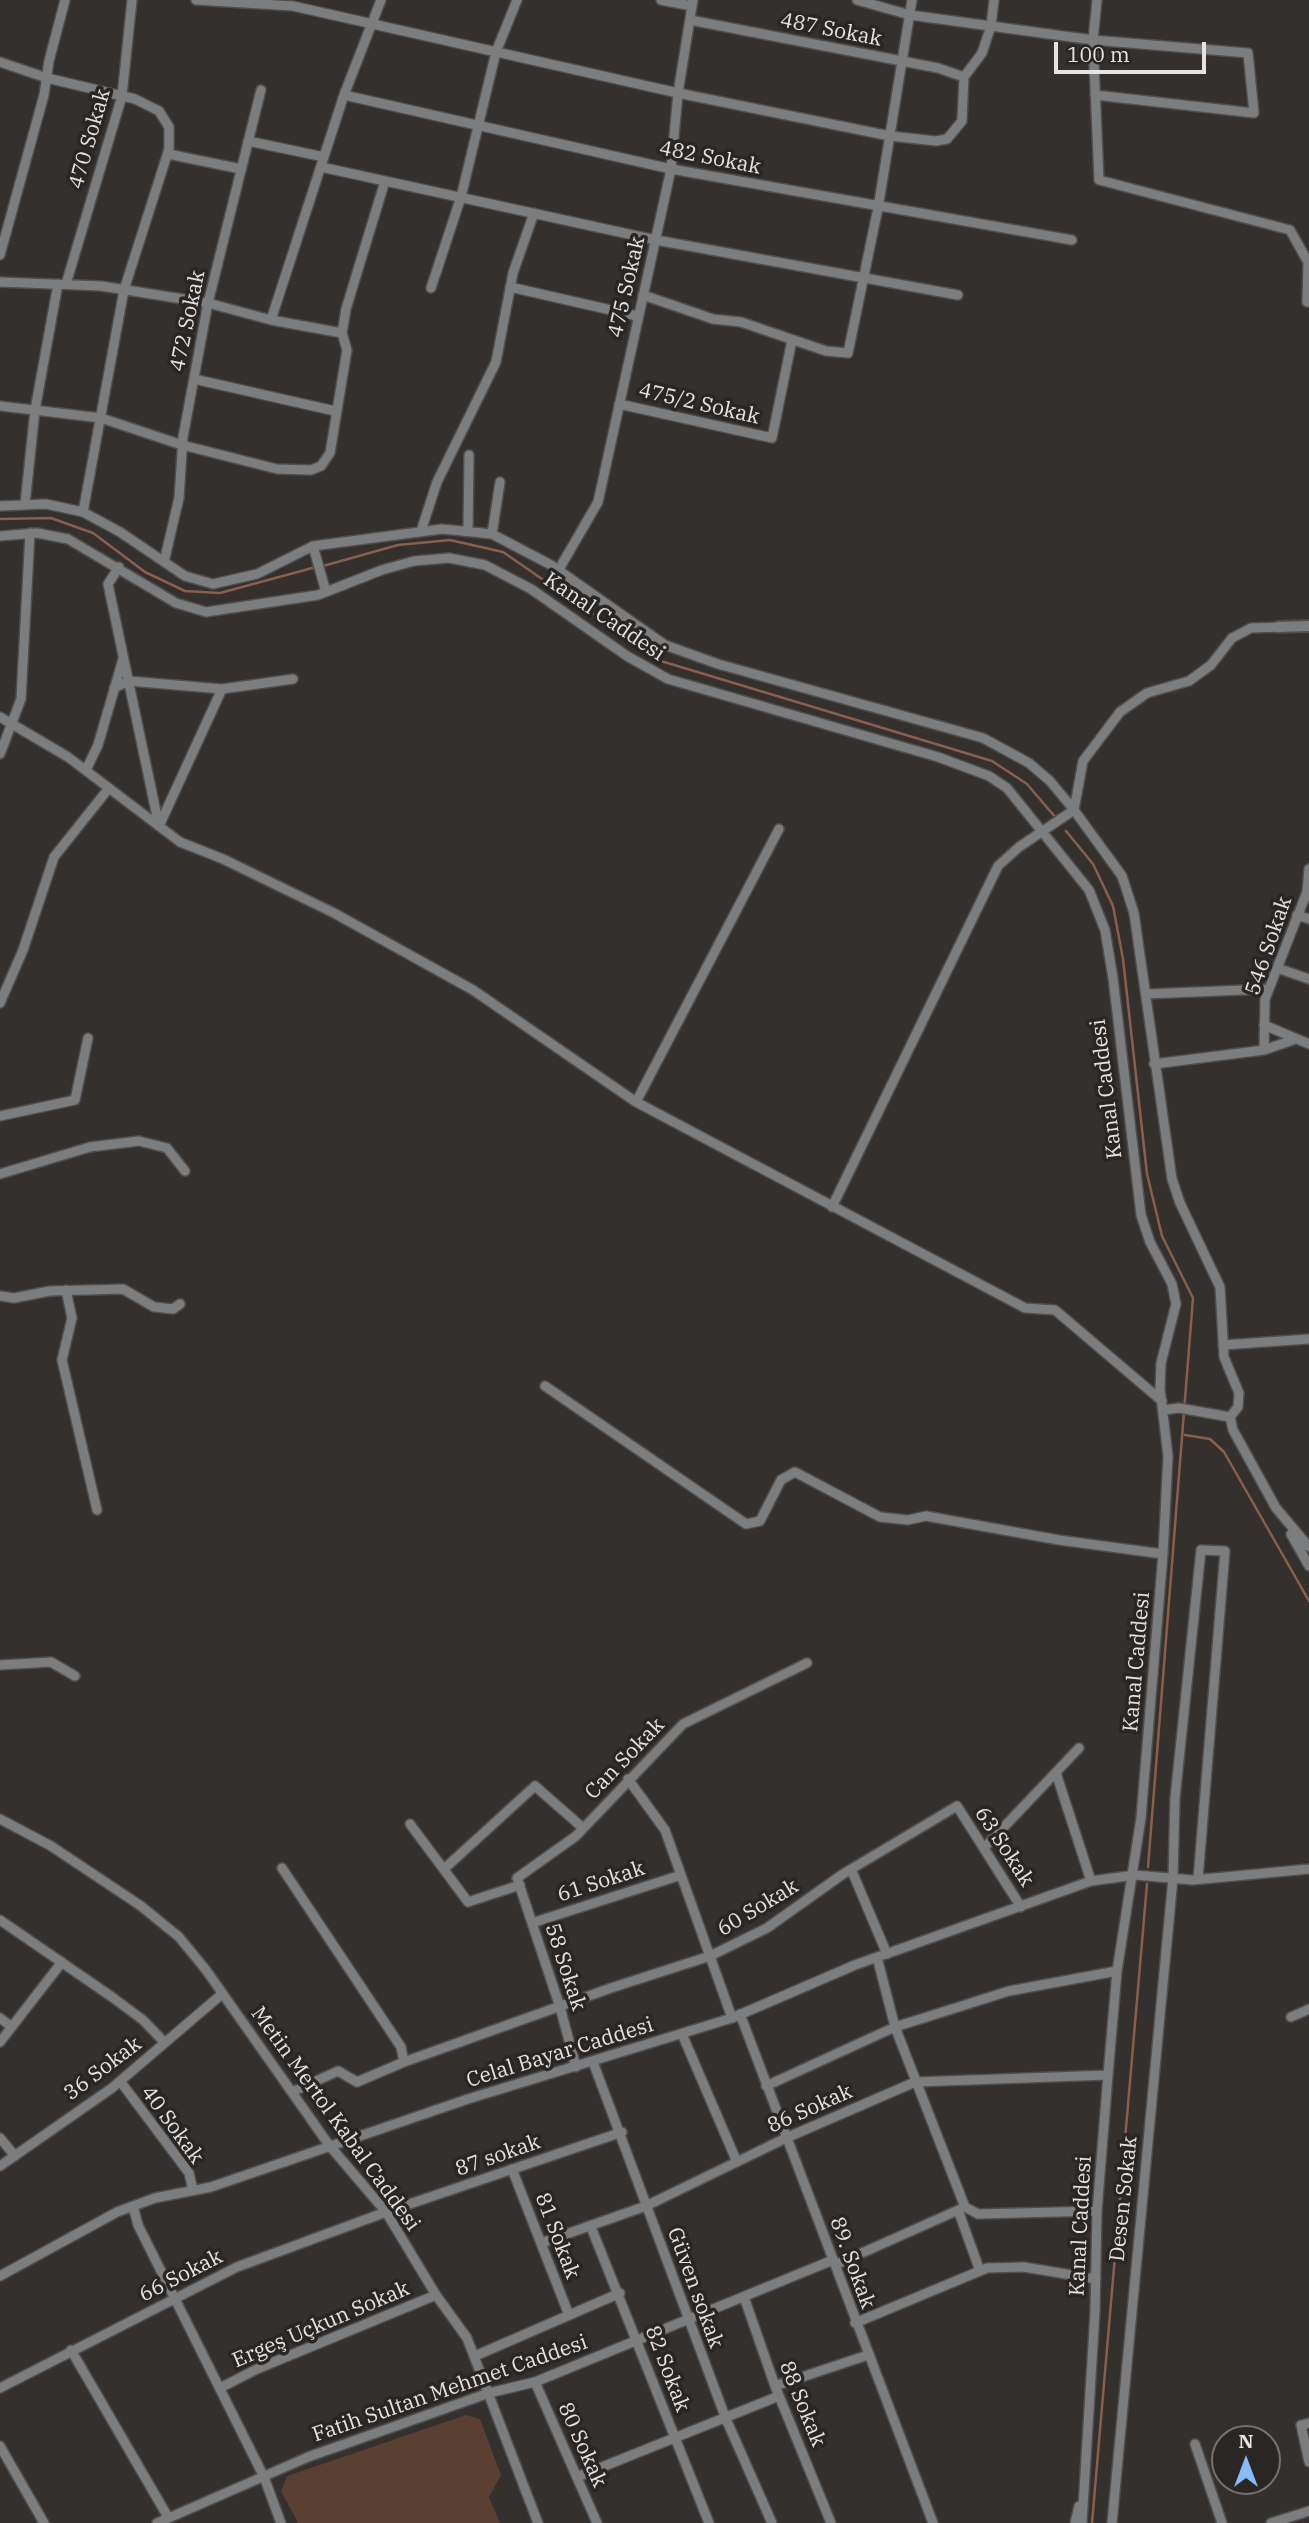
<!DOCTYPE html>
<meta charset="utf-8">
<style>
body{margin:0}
#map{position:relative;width:1309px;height:2523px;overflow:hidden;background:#33302e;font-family:"IBM Plex Serif",serif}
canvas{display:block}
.north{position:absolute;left:1211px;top:2425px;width:70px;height:70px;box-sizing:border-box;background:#292624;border:2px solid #757270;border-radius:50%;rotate:0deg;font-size:19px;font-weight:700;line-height:28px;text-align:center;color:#e6e4e3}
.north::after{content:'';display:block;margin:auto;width:24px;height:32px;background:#89bafc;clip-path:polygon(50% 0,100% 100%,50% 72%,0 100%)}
.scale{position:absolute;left:1054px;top:42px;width:152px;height:32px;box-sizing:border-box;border:4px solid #e6e4e3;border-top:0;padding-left:9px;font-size:21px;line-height:24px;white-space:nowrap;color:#e6e4e3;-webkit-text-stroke:5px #292624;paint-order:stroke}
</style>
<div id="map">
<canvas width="1309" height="2523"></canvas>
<div class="north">N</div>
<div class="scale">100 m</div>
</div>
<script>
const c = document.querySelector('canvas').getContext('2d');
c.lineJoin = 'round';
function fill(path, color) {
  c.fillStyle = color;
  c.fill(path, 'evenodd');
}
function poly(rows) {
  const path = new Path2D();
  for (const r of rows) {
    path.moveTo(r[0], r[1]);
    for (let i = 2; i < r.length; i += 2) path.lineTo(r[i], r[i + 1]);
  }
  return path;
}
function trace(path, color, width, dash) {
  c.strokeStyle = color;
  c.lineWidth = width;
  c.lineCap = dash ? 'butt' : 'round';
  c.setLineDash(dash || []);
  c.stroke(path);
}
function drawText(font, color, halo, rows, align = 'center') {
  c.font = font + ' "IBM Plex Serif",serif';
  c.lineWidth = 7;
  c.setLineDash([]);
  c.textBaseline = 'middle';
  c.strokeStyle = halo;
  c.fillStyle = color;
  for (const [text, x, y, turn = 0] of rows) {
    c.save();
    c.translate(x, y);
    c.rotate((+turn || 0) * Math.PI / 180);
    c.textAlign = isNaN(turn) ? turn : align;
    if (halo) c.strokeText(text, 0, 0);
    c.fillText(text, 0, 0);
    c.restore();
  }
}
const green = poly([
 [466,2415,480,2419,501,2475,489,2497,500,2523,298,2523,281,2491,287,2476]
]);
const stream = poly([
 [0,519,51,518,93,533,145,572,185,591,220,593,316,567],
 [323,566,398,545,450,540,503,552,661,661,992,761,1027,784,1056,818],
 [1066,831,1093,864,1113,906,1123,959,1147,1174,1162,1236,1193,1298,1148,1867],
 [1185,1435,1210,1439,1224,1452,1309,1601],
 [1092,2523,1147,1884]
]);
const minor = poly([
 [196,0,293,6,678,93,890,136,936,141,947,139,962,121,964,77,982,53,991,26,994,0],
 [661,0,692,6],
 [857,0,910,15,1093,40,1248,53,1254,113,1095,95],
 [1097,0,1093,40,1099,180,1290,230,1308,262,1307,302],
 [690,20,938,68,964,77],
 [0,62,47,78,135,99,159,111,169,127,169,149,124,290,83,512],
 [344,95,671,169,1072,240],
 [248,141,324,157],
 [168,154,241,169],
 [321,167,656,240,958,295],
 [0,255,44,95,49,61,65,0],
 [0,282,101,286,208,303,271,320,342,333],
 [66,284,122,96,132,0],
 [510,287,637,316],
 [431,288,461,197,496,52,517,0],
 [643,295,713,319,741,322,826,351,848,353,878,208,912,0],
 [271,320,344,95,381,0],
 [194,379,335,411],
 [619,404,772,438,792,340],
 [0,406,101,418,182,445,277,469,311,470,321,466,330,453,347,350,342,333,346,309,385,181],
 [25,504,35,410,58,284],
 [0,506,46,504,83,512,120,532,185,576,213,584,257,574,313,546,442,529,492,534,551,565,665,645,718,664,983,738,1029,763,1050,781,1074,810,1122,876,1134,913,1172,1179,1180,1203,1220,1287,1224,1357,1239,1393,1238,1407,1230,1417,1179,1408,1163,1410],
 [468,530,469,455],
 [421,531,437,482,496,362,513,273,534,213],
 [492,534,500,482],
 [0,536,37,533,68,539,176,603,206,612,318,595,382,570,414,561,449,558,485,565,531,589,627,656,668,679,938,757,989,776,1007,788,1089,890,1105,930,1113,978,1141,1215,1150,1242,1172,1284,1176,1304,1161,1363,1160,1389,1168,1456,1163,1554,1141,1818,1117,1971,1108,2075,1097,2211,1095,2312,1082,2523],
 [313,546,326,592],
 [164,562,179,498,183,437,208,303,261,90],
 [119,567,108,584,159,826],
 [558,571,598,502,671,169,678,93,693,0],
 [114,688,129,681,222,689,293,679],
 [0,717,68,757,180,842,223,859,334,913,473,990,636,1102,1025,1308,1055,1310,1162,1401],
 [0,754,21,699,30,533],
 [86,770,98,745,123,659],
 [159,826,222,689],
 [1297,915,1309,919],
 [1277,968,1309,979],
 [1146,994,1269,989],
 [0,1003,23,950,54,857,109,788],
 [1264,1025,1309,1044],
 [1264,1050,1293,1040],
 [1154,1064,1264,1050,1265,999,1307,892,1309,869],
 [636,1102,779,829],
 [0,1116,75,1100,88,1038],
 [0,1174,90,1147,139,1141,167,1148,185,1171],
 [832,1207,998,866,1019,847,1074,810,1083,761,1120,712,1147,693,1189,681,1211,665,1232,638,1251,628,1283,627],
 [66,1290,72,1318,62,1360,97,1510],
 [0,1296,14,1298,50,1291,123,1289,154,1307,173,1309,180,1304],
 [1223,1345,1309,1339],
 [545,1386,746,1524,760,1521,781,1480,795,1472,880,1517,908,1520,926,1516,1059,1540,1163,1554],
 [1230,1417,1233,1430,1276,1508,1309,1547],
 [1291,1534,1309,1566],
 [0,1665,51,1662,75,1676],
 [1056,1773,1091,1881],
 [628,1779,665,1830,732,2018],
 [0,1819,51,1846,141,1906,179,1937,206,1970,329,2145,386,2212,436,2295,467,2338,538,2523],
 [410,1824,468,1902,520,1885],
 [984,1848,1079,1748],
 [282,1868,401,2047,404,2062,611,1988,710,1956,767,1928,843,1874,957,1806,1021,1907],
 [444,1869,535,1786,583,1828],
 [851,1869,887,1954],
 [0,1920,112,1997,143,2020,165,2043],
 [532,1923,681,1875],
 [877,1957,895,2027,965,2207,978,2214,1097,2211],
 [740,2014,933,2523],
 [1291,2017,1309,2009],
 [0,2018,12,2027],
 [682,2034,737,2162],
 [0,2042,62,1962],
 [593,2062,726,2419,772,2523],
 [576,2067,560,2007,517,1878,576,1836,683,1724,807,1663],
 [120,2081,189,2173,193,2190],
 [766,2086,895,2027,1009,1991,1117,1971],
 [292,2092,338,2071,357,2082,404,2062],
 [0,2138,15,2156],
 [0,2166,112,2088,222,1994],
 [512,2169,569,2315],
 [133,2206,138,2225,264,2477,281,2523],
 [958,2210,980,2271],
 [591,2227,709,2523],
 [541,2243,646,2206,786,2138,915,2082,1108,2075],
 [835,2265,965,2207],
 [0,2276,117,2212,155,2198,211,2187,468,2099,732,2018,855,1965,1091,1881,1135,1875,1193,1880,1309,1869],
 [744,2297,775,2386,831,2523],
 [855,2323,987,2268,1024,2267,1096,2279],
 [71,2350,168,2517],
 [475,2356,620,2293],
 [535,2382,597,2523],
 [775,2386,868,2355],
 [0,2388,237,2267,386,2212,622,2132],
 [220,2388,257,2369,436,2295],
 [1309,2423,1301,2425,1309,2462],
 [1195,2444,1222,2523],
 [0,2446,44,2523],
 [577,2477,779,2396],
 [157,2523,308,2457,489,2393,535,2382,833,2260],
 [1075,2523,1079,2506],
 [1112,2523,1173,1878,1175,1798,1201,1550,1225,1551,1198,1879],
 [1271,2523,1309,2511]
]);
const tertiary = poly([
 [1278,627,1309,626]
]);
const streetNames = [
 ["487 Sokak",831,30,11],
 ["470 Sokak",90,139,-74],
 ["482 Sokak",710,158,11],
 ["475 Sokak",627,287,-77],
 ["472 Sokak",188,321,-78],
 ["475/2 Sokak",699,404,13],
 ["Kanal Caddesi",604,617,34],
 ["546 Sokak",1269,946,-71],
 ["Kanal Caddesi",1107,1089,-97],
 ["Kanal Caddesi",1137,1662,-85],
 ["Can Sokak",625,1759,-46],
 ["63 Sokak",1004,1847,57],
 ["61 Sokak",601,1882,-18],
 ["60 Sokak",758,1908,-31],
 ["58 Sokak",565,1967,72],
 ["Celal Bayar Caddesi",560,2053,-17],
 ["36 Sokak",103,2069,-37],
 ["86 Sokak",810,2109,-24],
 ["Metin Mertol Kabal Caddesi",335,2119,54],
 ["40 Sokak",172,2125,54],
 ["87 sokak",498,2156,-19],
 ["Desen Sokak",1124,2199,-84],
 ["Kanal Caddesi",1081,2226,-87],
 ["81 Sokak",557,2236,69],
 ["89. Sokak",852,2263,70],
 ["66 Sokak",181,2276,-27],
 ["Güven sokak",695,2288,70],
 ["Ergeş Uçkun Sokak",321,2325,-23],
 ["82 Sokak",667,2369,69],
 ["Fatih Sultan Mehmet Caddesi",450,2389,-19],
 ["88 Sokak",802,2404,68],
 ["80 Sokak",582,2445,66]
];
fill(green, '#5a3f33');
trace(stream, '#8b5f4d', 2.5);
trace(minor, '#504d4b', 12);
trace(tertiary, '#504d4b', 14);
trace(minor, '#7c7d7e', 9);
trace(tertiary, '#7c7d7e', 10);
drawText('21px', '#e6e4e3', '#292624', streetNames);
</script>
